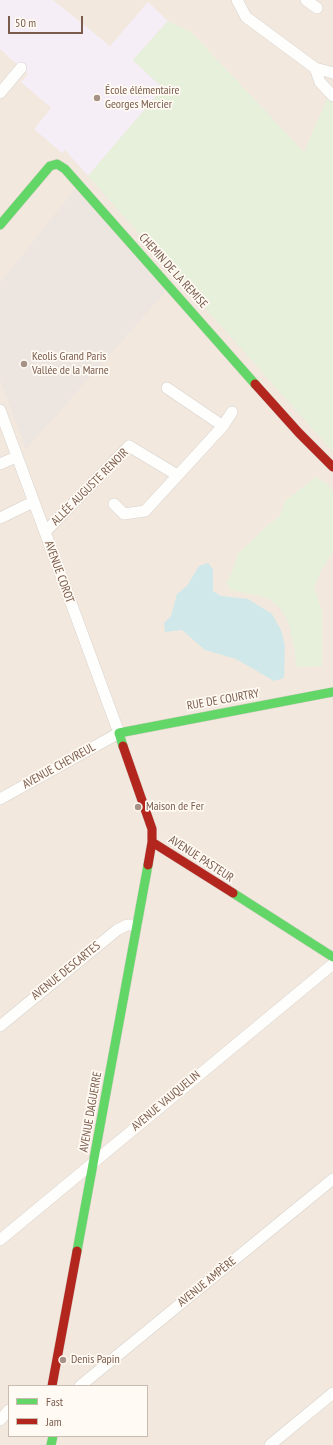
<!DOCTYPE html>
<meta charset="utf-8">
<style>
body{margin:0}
#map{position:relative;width:333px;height:1445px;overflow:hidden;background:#f9f5f0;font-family:"PT Sans Narrow",sans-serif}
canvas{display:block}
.legend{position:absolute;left:8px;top:1385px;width:140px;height:52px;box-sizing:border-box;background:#fffaf3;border:1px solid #cabbb1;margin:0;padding:5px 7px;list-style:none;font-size:12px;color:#7a5c4d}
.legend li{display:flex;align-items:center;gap:8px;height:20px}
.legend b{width:20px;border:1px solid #cabbb1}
.scale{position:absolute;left:8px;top:16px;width:75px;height:18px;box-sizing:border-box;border:2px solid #7a5c4d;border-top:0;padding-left:5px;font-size:12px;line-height:14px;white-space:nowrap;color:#7a5c4d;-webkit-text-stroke:3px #fffaf3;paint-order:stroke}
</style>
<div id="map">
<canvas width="333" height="1445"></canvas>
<ul class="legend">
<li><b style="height:5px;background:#63d668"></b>Fast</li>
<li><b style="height:5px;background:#b3261e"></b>Jam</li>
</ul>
<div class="scale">50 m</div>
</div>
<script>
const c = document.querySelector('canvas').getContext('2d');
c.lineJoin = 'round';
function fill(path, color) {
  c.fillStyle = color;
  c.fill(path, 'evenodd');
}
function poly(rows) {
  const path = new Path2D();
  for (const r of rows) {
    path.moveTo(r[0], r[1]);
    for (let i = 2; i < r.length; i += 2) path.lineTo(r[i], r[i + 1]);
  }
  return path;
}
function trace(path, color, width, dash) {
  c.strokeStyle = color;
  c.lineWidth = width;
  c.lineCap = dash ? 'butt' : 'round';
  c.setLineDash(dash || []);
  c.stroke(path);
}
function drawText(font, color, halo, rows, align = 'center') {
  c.font = font + ' "PT Sans Narrow",sans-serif';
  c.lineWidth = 3.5;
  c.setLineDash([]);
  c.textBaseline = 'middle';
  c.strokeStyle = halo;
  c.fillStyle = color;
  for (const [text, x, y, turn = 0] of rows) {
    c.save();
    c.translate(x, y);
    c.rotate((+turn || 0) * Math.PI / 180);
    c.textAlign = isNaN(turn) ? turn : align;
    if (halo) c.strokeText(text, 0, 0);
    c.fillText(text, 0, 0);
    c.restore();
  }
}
const residential = poly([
 [0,0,333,0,333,1445,0,1445],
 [9,1386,147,1386,147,1436,9,1436]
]);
const industrial = poly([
 [75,189,166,291,26,449,0,379,0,283]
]);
const education = poly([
 [0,0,53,0,110,46,148,2,168,21,133,60,163,88,88,176,65,150,62,153,34,129,51,108,21,82,28,74,0,49]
]);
const green = poly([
 [168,21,191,32,304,152,328,97,333,102,333,452,88,176,163,88,133,60],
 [316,477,326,483,333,491,333,552,321,571,314,587,322,611,322,666,296,667,295,652,289,624,281,609,268,598,231,590,226,583,231,575,238,554,267,526,280,516,285,501]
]);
const water = poly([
 [208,563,213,569,213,591,221,596,248,599,272,614,281,630,285,646,284,678,274,681,236,659,205,650,182,630,165,632,164,623,171,616,177,594,187,586,199,566]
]);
const street = poly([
 [237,0,246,17,315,68,333,73],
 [306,0,317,8],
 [315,68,320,82,333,96],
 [0,93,21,68],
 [167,388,223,426],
 [0,410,119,733,0,799],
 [0,464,16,457],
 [114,504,124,514,145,511,223,426,232,412],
 [0,518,33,502],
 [45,532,129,446,177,475],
 [0,1026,117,930,127,925,136,925],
 [0,1240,333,964],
 [80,1386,333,1179],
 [0,1420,9,1410],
 [270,1445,333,1393]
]);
const fast = poly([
 [0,225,50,166,57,164,65,169,255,384],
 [123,746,119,733,333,692],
 [233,893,333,957],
 [77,1251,148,865],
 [51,1445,53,1436]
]);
const jam = poly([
 [255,384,299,433,333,467],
 [123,746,152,829,152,842,148,865],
 [152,842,233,893],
 [52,1386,77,1251]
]);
const markers = [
 [97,98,4,"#a69286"],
 [24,364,4,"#a69286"],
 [138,807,4,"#a69286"],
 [63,1360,4,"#a69286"]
];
const poiNames = [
 ["École élémentaire",105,91],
 ["Georges Mercier",105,105],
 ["Keolis Grand Paris",32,357],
 ["Vallée de la Marne",32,371],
 ["Maison de Fer",146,807],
 ["Denis Papin",71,1360]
];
const streetNames = [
 ["CHEMIN DE LA REMISE",173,271,48],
 ["ALLÉE AUGUSTE RENOIR",90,487,-45],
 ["AVENUE COROT",59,572,70],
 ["RUE DE COURTRY",223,700,-10],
 ["AVENUE CHEVREUL",59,766,-29],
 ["AVENUE PASTEUR",201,859,33],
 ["AVENUE DESCARTES",66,971,-39],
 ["AVENUE VAUQUELIN",166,1101,-40],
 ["AVENUE DAGUERRE",91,1112,-80],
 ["AVENUE AMPÈRE",207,1282,-39]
];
fill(residential, '#f2e8de');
fill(industrial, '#ede5e0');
fill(education, '#f6eef6');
fill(green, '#e7f0db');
fill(water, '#d0e8ea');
trace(street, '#d7d1cb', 12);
trace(fast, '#d9d2cb', 10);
trace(jam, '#d9d2cb', 10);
trace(street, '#fefefd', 11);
trace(fast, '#63d668', 9);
trace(jam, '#b3261e', 9);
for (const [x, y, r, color] of markers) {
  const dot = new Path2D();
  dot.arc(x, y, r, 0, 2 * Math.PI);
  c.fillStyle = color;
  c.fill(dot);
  trace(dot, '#fffaf3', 1.5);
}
drawText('12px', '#7a5c4d', '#fffaf3', poiNames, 'left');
drawText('12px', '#7a5c4d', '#fffaf3', streetNames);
</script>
